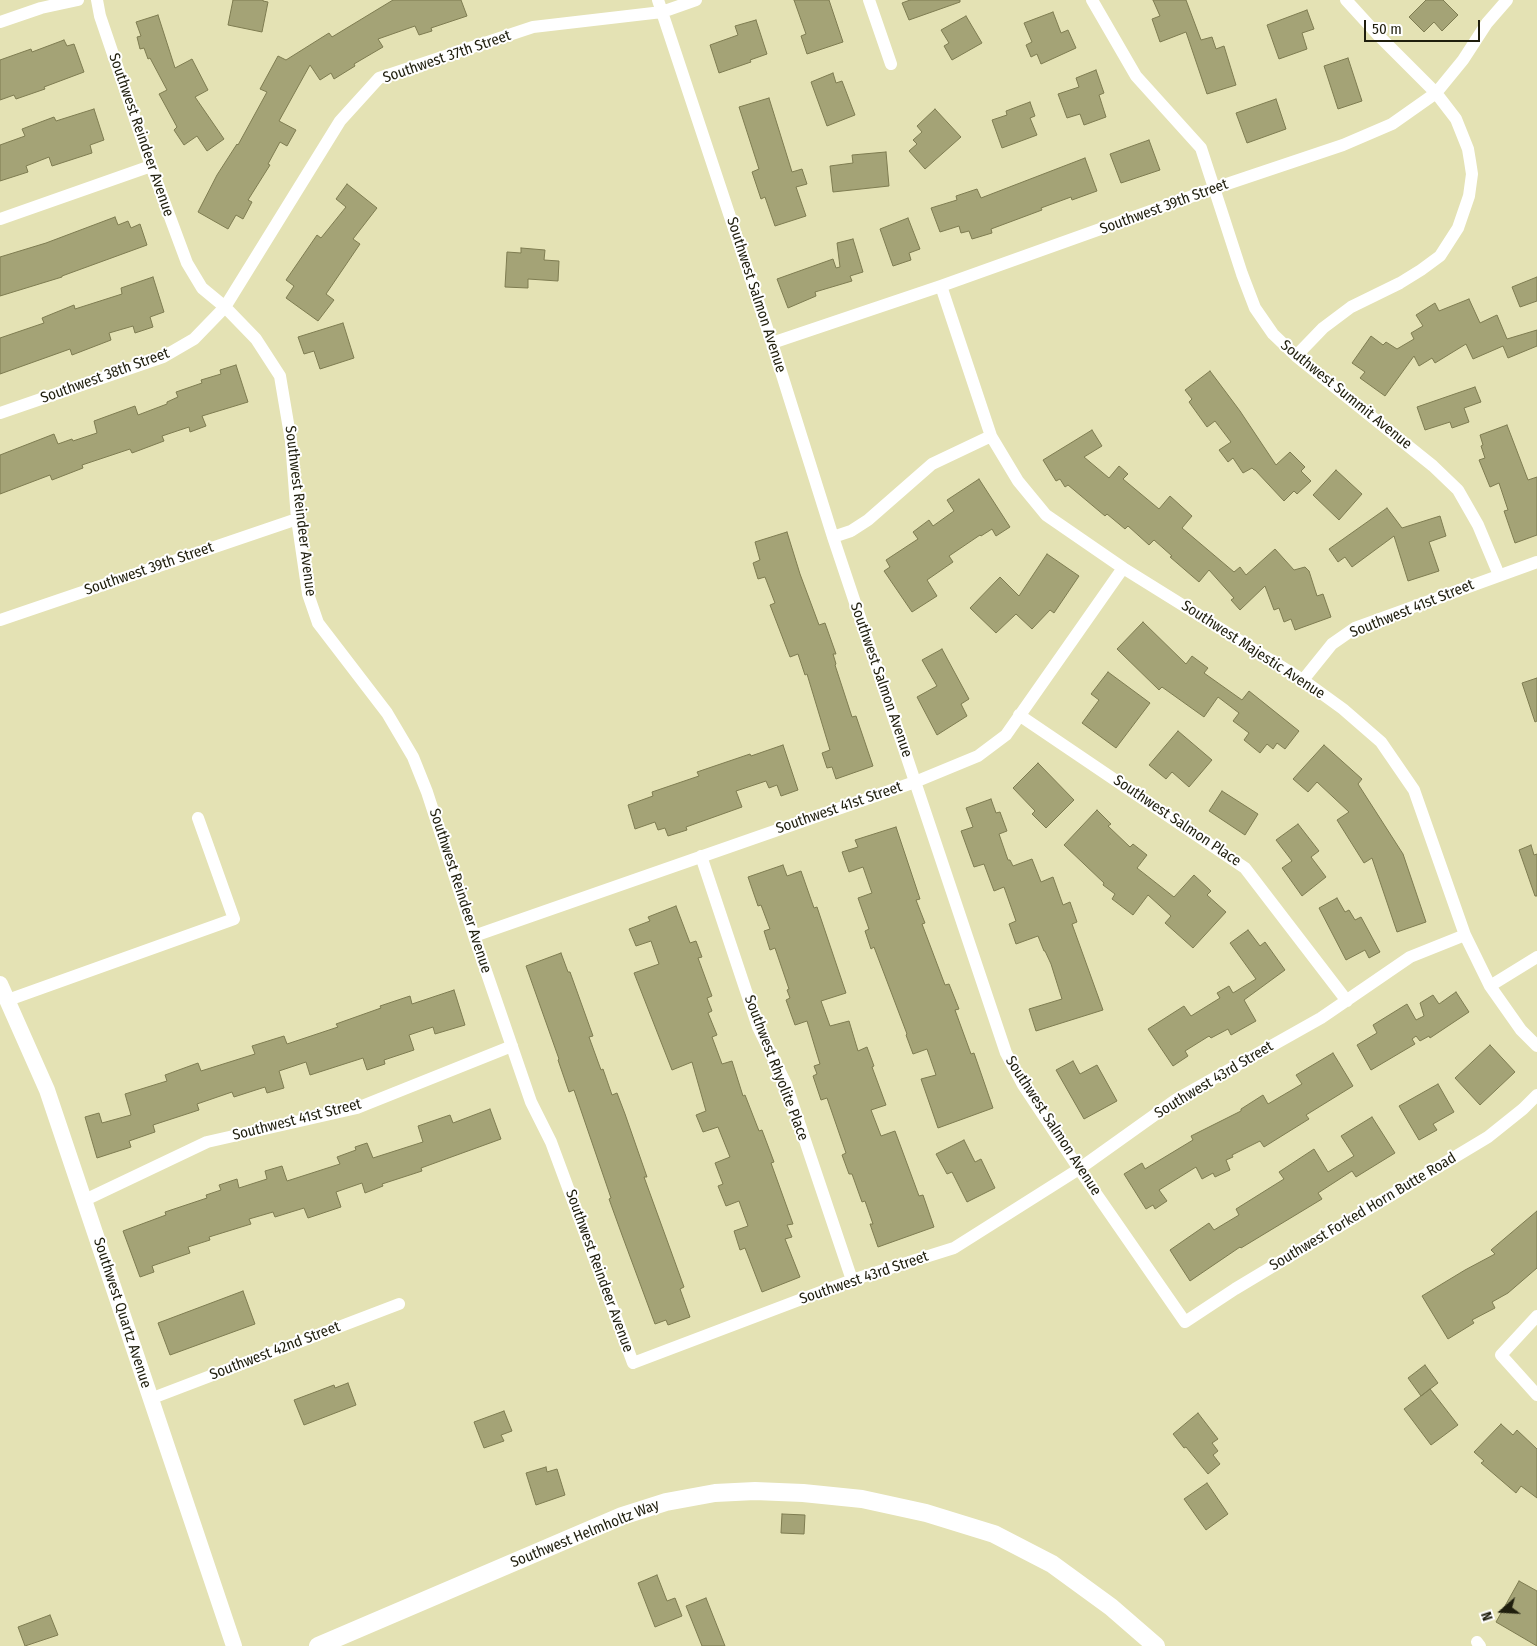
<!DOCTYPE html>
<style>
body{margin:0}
#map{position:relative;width:1537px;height:1646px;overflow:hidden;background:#e4e2b4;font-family:"Fira Sans Condensed",sans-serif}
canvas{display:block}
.north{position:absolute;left:1477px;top:1586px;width:50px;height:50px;-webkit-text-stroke:4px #fff;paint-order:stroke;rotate:251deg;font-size:14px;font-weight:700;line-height:20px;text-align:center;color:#1f1e0d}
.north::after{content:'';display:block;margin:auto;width:18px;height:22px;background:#1f1e0d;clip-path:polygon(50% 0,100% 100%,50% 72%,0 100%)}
.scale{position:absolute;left:1364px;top:20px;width:116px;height:22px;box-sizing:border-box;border:2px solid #1f1e0d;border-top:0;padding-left:6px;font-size:15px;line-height:18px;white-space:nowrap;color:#1f1e0d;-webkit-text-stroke:4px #fff;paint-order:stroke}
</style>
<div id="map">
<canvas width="1537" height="1646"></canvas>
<div class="north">N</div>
<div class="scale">50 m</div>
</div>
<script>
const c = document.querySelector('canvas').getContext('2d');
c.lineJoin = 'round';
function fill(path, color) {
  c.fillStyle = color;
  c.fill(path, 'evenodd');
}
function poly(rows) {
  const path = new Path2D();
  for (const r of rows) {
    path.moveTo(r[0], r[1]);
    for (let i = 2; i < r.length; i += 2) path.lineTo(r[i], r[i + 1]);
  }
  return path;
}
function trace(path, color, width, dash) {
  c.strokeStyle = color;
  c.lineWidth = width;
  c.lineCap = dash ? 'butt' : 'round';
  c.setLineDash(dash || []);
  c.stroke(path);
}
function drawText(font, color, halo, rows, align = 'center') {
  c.font = font + ' "Fira Sans Condensed",sans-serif';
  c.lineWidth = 4;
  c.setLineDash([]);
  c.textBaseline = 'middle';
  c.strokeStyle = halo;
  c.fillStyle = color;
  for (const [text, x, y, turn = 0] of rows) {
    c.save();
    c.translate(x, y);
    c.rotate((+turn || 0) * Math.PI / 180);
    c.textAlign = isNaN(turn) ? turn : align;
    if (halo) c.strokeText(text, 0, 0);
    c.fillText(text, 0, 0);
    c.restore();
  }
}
const building = poly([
 [233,0,263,0,263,1,268,2,262,32,228,25,233,0],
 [393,0,461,0,467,16,431,28,432,31,419,35,415,26,378,39,383,47,354,64,355,66,334,79,331,73,320,80,310,65,279,121,296,130,287,146,280,142,268,164,270,165,248,200,252,202,243,219,236,215,228,229,198,212,217,175,237,144,238,145,267,92,260,89,278,56,286,60,329,33,332,37,393,0],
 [794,0,829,0,843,42,807,54,801,36,806,34,794,0],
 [910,0,960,0,960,2,909,20,902,3,910,0],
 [1153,0,1186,0,1201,40,1212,37,1216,49,1224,46,1236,85,1207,94,1186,32,1160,42,1152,19,1160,16,1153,0],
 [1426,0,1443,0,1458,15,1442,31,1434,22,1424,32,1409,17,1426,0],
 [1307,10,1314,29,1302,33,1307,49,1279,59,1267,25,1307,10],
 [1053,12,1061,33,1068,30,1076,48,1041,64,1037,54,1031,57,1026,45,1032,42,1024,23,1053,12],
 [158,15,175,68,192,59,208,90,195,97,224,139,207,151,197,136,184,145,174,130,177,127,159,94,167,90,150,58,148,59,144,48,140,49,137,37,141,36,136,22,158,15],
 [966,16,982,43,952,60,944,46,949,43,941,30,966,16],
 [756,20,767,54,750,60,751,62,719,73,710,45,738,35,735,26,756,20],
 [64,40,67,46,74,44,84,72,44,87,45,89,16,99,14,95,0,100,0,60,31,49,32,52,64,40],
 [1348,58,1362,101,1338,109,1324,66,1348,58],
 [1096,70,1104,93,1099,95,1106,117,1084,125,1080,114,1067,118,1058,94,1079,87,1076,78,1096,70],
 [833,73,836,83,842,81,855,115,827,126,811,82,833,73],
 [769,98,792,172,802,169,807,184,796,187,806,216,775,226,765,197,761,199,752,172,759,169,739,107,769,98],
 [1276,99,1286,129,1247,143,1236,113,1276,99],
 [1030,102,1035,116,1030,118,1037,135,1002,148,992,120,1007,115,1006,111,1030,102],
 [94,109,104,140,90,145,92,153,52,166,49,157,26,166,28,172,0,181,0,145,25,136,22,129,54,117,56,121,94,109],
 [935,109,961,137,925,169,909,151,917,144,913,140,922,132,917,126,935,109],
 [1149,140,1160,170,1121,183,1110,154,1149,140],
 [886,152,889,186,833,192,830,166,853,163,852,155,886,152],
 [1085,158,1097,191,1072,200,1071,197,1041,208,1042,210,991,229,992,233,972,239,969,231,961,233,959,226,940,232,931,208,957,200,956,196,977,189,981,198,1085,158],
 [347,184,377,208,353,239,360,244,326,294,334,300,318,321,286,298,294,286,286,280,317,235,321,238,346,207,336,199,347,184],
 [115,217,118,225,128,221,131,228,140,224,147,245,62,276,62,277,0,296,0,257,46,243,115,217],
 [908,218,920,249,909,253,911,260,893,266,880,229,908,218],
 [853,239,863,272,850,276,852,281,815,292,816,296,788,308,777,279,833,259,836,268,840,267,837,243,853,239],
 [521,248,545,250,544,260,559,261,558,281,528,279,528,288,505,287,507,252,521,253,521,248],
 [153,277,164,312,150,317,153,327,135,333,133,326,109,333,111,340,72,355,70,349,0,374,0,338,44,323,42,318,74,305,75,309,122,294,121,288,153,277],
 [1537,277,1537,301,1520,307,1512,287,1537,277],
 [1469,299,1480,323,1497,315,1507,339,1537,330,1537,346,1508,358,1503,346,1473,359,1466,344,1435,363,1432,358,1419,366,1414,356,1385,396,1360,378,1365,372,1352,363,1371,336,1383,345,1386,342,1397,349,1414,339,1411,333,1423,326,1416,315,1435,303,1439,311,1469,299],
 [343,323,354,358,320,369,314,351,304,354,298,337,343,323],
 [236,365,248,402,202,416,206,426,190,432,189,427,162,436,164,441,132,453,130,449,82,465,83,468,52,480,50,475,0,494,0,455,54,434,58,444,72,439,73,441,97,433,94,421,135,406,138,415,167,404,167,402,178,397,176,392,202,383,201,380,221,374,220,370,236,365],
 [1210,371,1240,411,1276,465,1290,452,1305,467,1301,471,1311,481,1297,494,1294,491,1284,501,1255,470,1254,470,1252,468,1243,473,1233,458,1228,462,1219,450,1231,442,1215,421,1207,427,1189,402,1192,399,1185,390,1210,371],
 [1475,387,1481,402,1464,408,1469,422,1452,428,1450,422,1425,430,1417,407,1475,387],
 [1507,425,1528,480,1537,477,1537,535,1515,543,1504,511,1508,510,1499,483,1490,487,1479,460,1485,458,1481,446,1483,445,1480,435,1507,425],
 [1092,430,1102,446,1084,457,1109,478,1119,466,1128,474,1123,479,1159,509,1170,496,1192,516,1182,528,1234,572,1240,567,1246,575,1275,549,1294,570,1305,567,1309,571,1317,596,1323,594,1331,617,1295,630,1291,619,1284,622,1279,608,1274,610,1265,586,1240,610,1231,600,1234,598,1209,570,1199,582,1170,557,1172,556,1154,540,1149,545,1128,526,1125,529,1107,514,1105,516,1068,485,1065,487,1060,479,1056,481,1043,460,1092,430],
 [1336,470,1362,494,1339,520,1313,495,1336,470],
 [979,479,1010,527,996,536,992,529,981,536,980,535,949,556,953,562,927,580,937,596,912,612,884,571,890,567,886,560,918,539,913,532,929,520,933,526,954,511,947,500,979,479],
 [1387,508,1402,528,1440,516,1446,536,1429,542,1439,571,1408,581,1394,536,1352,567,1345,557,1338,562,1329,549,1387,508],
 [787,532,800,574,819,625,825,623,836,654,833,654,836,664,835,665,852,717,856,716,873,766,836,779,832,767,827,768,822,753,830,750,807,674,805,675,798,654,790,657,770,605,775,603,765,577,758,579,753,563,760,560,755,542,787,532],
 [1047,554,1079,576,1054,613,1050,610,1032,629,1016,614,996,633,970,608,1000,577,1019,596,1047,554],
 [1143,622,1186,664,1192,656,1208,668,1204,673,1242,700,1249,691,1299,731,1285,749,1277,743,1273,749,1267,744,1260,753,1244,740,1249,733,1233,721,1239,713,1218,697,1204,717,1162,687,1159,690,1117,649,1143,622],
 [942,649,969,699,961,704,967,716,937,735,917,697,937,686,922,660,942,649],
 [1108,672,1150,703,1116,748,1082,723,1099,700,1091,694,1108,672],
 [1537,678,1537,721,1535,722,1522,683,1537,678],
 [1178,731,1212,760,1189,787,1172,772,1166,779,1149,765,1178,731],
 [783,745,798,790,781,796,777,785,769,788,766,781,736,791,742,807,686,827,687,830,668,836,665,828,658,830,655,822,635,829,628,805,653,796,652,792,699,776,697,772,750,754,751,756,783,745],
 [1324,745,1362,779,1358,784,1403,854,1426,922,1397,932,1372,858,1364,863,1337,820,1349,812,1317,782,1308,792,1293,779,1324,745],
 [1038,763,1074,800,1046,828,1032,814,1035,811,1013,788,1038,763],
 [1222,791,1258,814,1245,835,1209,811,1222,791],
 [991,799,996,813,1000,812,1007,831,999,834,1008,860,1010,860,1013,866,1032,859,1041,882,1053,877,1063,905,1070,902,1077,922,1072,924,1103,1010,1036,1031,1029,1009,1062,999,1051,964,1045,951,1044,951,1038,936,1016,944,1009,924,1016,921,1004,887,994,891,984,864,974,867,961,831,973,827,966,808,991,799],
 [1097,810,1111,824,1108,826,1130,847,1133,844,1147,855,1137,868,1174,897,1194,875,1211,891,1207,895,1226,912,1193,948,1165,923,1171,916,1148,895,1133,915,1112,899,1115,894,1103,885,1104,883,1064,845,1097,810],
 [1298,824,1319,851,1311,857,1326,877,1302,896,1282,868,1292,861,1276,840,1298,824],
 [896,827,920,899,916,900,925,923,922,924,945,985,949,984,959,1009,955,1010,971,1054,974,1053,993,1108,938,1128,921,1079,936,1075,927,1049,913,1054,906,1035,907,1034,874,947,871,949,865,931,869,929,858,898,872,893,863,867,849,872,842,852,858,847,855,840,896,827],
 [1531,845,1534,855,1537,854,1537,896,1535,896,1519,850,1531,845],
 [783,865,787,876,801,871,814,908,817,907,846,993,821,1001,830,1026,849,1021,858,1051,867,1047,874,1066,872,1067,886,1105,871,1110,881,1136,895,1131,919,1196,923,1195,934,1227,878,1247,870,1224,873,1224,865,1201,862,1202,852,1174,849,1174,842,1155,846,1153,827,1098,821,1100,813,1076,817,1074,814,1066,820,1064,807,1021,795,1025,786,1000,790,998,787,990,789,989,775,948,770,950,764,931,770,929,761,905,758,906,748,877,783,865],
 [1337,898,1345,912,1349,910,1355,920,1361,917,1380,952,1369,958,1365,950,1346,960,1319,908,1337,898],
 [676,906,690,943,696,941,702,957,698,958,712,996,707,998,712,1011,708,1013,717,1035,712,1037,722,1064,732,1061,743,1096,745,1095,759,1131,762,1130,774,1162,771,1163,793,1224,787,1225,792,1237,785,1239,800,1277,762,1292,745,1248,740,1250,734,1231,748,1226,739,1201,726,1206,718,1186,723,1184,715,1163,730,1157,718,1127,703,1132,696,1115,706,1111,692,1062,672,1070,634,973,659,964,651,941,636,946,629,929,650,921,648,917,676,906],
 [1248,930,1260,946,1265,942,1285,970,1244,1000,1256,1021,1231,1035,1228,1029,1211,1038,1209,1036,1185,1051,1188,1056,1173,1066,1148,1029,1184,1006,1191,1016,1220,998,1217,993,1229,986,1233,993,1256,979,1230,943,1248,930],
 [561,953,568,972,570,972,593,1036,589,1037,601,1070,603,1069,612,1095,617,1093,625,1114,647,1177,644,1177,684,1287,680,1289,690,1317,668,1325,666,1320,655,1324,622,1235,609,1199,611,1198,574,1090,569,1092,558,1060,559,1059,526,966,561,953],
 [454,990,465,1025,435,1034,433,1027,409,1035,414,1050,384,1060,385,1064,367,1070,363,1058,310,1075,306,1062,279,1071,284,1088,267,1093,265,1087,234,1097,232,1092,197,1104,199,1110,153,1125,155,1132,129,1141,131,1147,97,1158,85,1117,99,1113,102,1123,131,1115,125,1094,167,1081,165,1075,198,1063,201,1071,255,1054,252,1046,284,1036,287,1044,338,1027,336,1024,381,1008,380,1006,410,996,412,1004,454,990],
 [1456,992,1469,1012,1430,1038,1429,1036,1420,1041,1416,1036,1412,1039,1415,1044,1371,1070,1357,1045,1377,1033,1373,1025,1407,1004,1416,1020,1424,1016,1420,1003,1433,995,1439,1004,1456,992],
 [1490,1045,1515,1072,1480,1105,1455,1078,1490,1045],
 [1333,1053,1353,1086,1306,1115,1309,1119,1264,1147,1260,1141,1232,1155,1233,1157,1226,1160,1230,1170,1215,1177,1213,1173,1202,1179,1196,1167,1159,1190,1167,1201,1155,1209,1153,1205,1146,1209,1124,1174,1142,1163,1145,1169,1193,1140,1191,1136,1241,1111,1241,1109,1263,1095,1268,1104,1302,1084,1296,1075,1333,1053],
 [1073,1061,1080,1074,1097,1065,1117,1101,1084,1119,1056,1070,1073,1061],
 [1438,1084,1454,1112,1433,1124,1437,1130,1419,1140,1399,1106,1438,1084],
 [490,1109,501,1139,421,1168,422,1171,382,1184,383,1186,365,1193,362,1183,336,1192,341,1207,308,1218,304,1208,275,1217,273,1212,249,1219,251,1224,209,1237,210,1240,188,1247,190,1253,152,1266,154,1272,140,1277,123,1231,166,1215,165,1212,207,1198,206,1195,221,1190,219,1185,237,1179,239,1188,267,1179,265,1171,282,1166,287,1181,340,1164,337,1157,356,1150,355,1147,367,1143,373,1158,423,1142,418,1126,450,1115,453,1123,490,1109],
 [1372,1117,1395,1153,1356,1177,1352,1171,1318,1193,1322,1199,1241,1248,1240,1247,1190,1281,1170,1250,1209,1223,1214,1230,1239,1215,1236,1209,1284,1179,1279,1172,1314,1149,1328,1172,1354,1156,1341,1136,1372,1117],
 [964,1140,975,1162,981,1159,995,1188,967,1202,952,1172,947,1174,936,1154,964,1140],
 [1537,1211,1537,1268,1508,1293,1492,1302,1495,1308,1472,1320,1474,1323,1448,1339,1422,1296,1465,1270,1495,1254,1491,1250,1537,1211],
 [243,1291,255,1324,170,1355,158,1323,243,1291],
 [1425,1365,1438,1383,1421,1396,1408,1378,1425,1365],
 [348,1383,356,1405,304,1425,294,1400,334,1385,335,1388,348,1383],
 [1430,1389,1458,1425,1431,1445,1404,1409,1430,1389],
 [504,1411,512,1431,501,1435,504,1441,484,1448,474,1422,504,1411],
 [1198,1413,1218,1439,1212,1443,1218,1451,1213,1455,1220,1464,1208,1474,1186,1447,1184,1448,1173,1434,1198,1413],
 [1501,1424,1513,1435,1517,1430,1537,1449,1537,1498,1521,1486,1516,1493,1481,1463,1484,1461,1474,1452,1501,1424],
 [546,1467,547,1472,557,1469,565,1495,536,1505,526,1473,546,1467],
 [1207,1483,1228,1514,1206,1530,1184,1499,1207,1483],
 [782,1514,805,1515,804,1534,781,1533,782,1514],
 [657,1575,667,1601,675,1598,682,1616,655,1627,638,1583,657,1575],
 [1519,1581,1537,1591,1537,1646,1496,1622,1519,1581],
 [706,1598,725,1646,702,1646,686,1606,706,1598],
 [50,1615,58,1635,25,1646,18,1627,50,1615]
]);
const minor = poly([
 [97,0,100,16,151,166,187,263,202,288,225,307,256,339,280,376,291,441,297,519,308,594,318,623,387,713,413,757,427,792,474,936,531,1102,551,1142,633,1363,852,1280,954,1248,1079,1169,1177,1099,1321,1018,1410,957,1465,935],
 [658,0,772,343,833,537,1006,1053,1023,1085,1079,1169,1185,1322,1235,1289,1488,1137,1523,1109,1537,1095],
 [869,0,891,64],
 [1092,0,1136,76,1201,148,1242,274,1255,308,1273,334,1296,356,1433,466,1458,490,1478,525,1499,575],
 [0,22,41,8,78,0],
 [0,219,151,166],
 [941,286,991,436,1018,481,1046,515,1123,568,1303,680,1343,709,1381,742,1414,790,1465,935,1490,986,1521,1030,1537,1046],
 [772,343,941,286,1215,188,1343,145,1392,124,1436,93,1463,60,1487,23,1507,0],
 [1296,356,1323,328,1351,307,1400,283,1421,270,1440,256,1458,228,1469,196,1472,174,1470,161,1468,149,1456,119,1436,93,1378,35,1346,0],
 [0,413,163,357,194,339,225,307,340,121,379,78,533,27,662,12,696,0],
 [833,537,851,531,868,520,932,464,991,436],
 [0,620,297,519],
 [1303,680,1332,644,1355,628,1537,562],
 [1019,715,1245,868,1347,1001],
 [701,856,758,1027,786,1084,852,1280],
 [474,936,915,782,978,756,1006,735,1123,568],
 [1490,986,1537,957],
 [8,1000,234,919,198,818],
 [85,1200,207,1142,357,1108,512,1046],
 [1537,1316,1501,1355,1537,1395],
 [150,1399,399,1304],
 [1477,1642,1480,1646]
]);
const tertiary = poly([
 [0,984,47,1090,234,1646]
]);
const secondary = poly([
 [318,1646,622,1516,666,1502,715,1493,755,1491,803,1493,862,1499,926,1513,994,1534,1052,1564,1111,1607,1156,1646]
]);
const streetNames = [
 ["Southwest 37th Street",447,57,-19],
 ["Southwest Reindeer Avenue",141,135,71],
 ["Southwest 39th Street",1164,207,-20],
 ["Southwest Salmon Avenue",756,295,72],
 ["Southwest 38th Street",105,376,-20],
 ["Southwest Summit Avenue",1346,395,39],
 ["Southwest Reindeer Avenue",300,511,83],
 ["Southwest 39th Street",149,569,-19],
 ["Southwest 41st Street",1412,609,-22],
 ["Southwest Majestic Avenue",1253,650,33],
 ["Southwest Salmon Avenue",881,680,71],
 ["Southwest 41st Street",839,808,-19],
 ["Southwest Salmon Place",1177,821,34],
 ["Southwest Reindeer Avenue",460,891,72],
 ["Southwest Rhyolite Place",776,1068,69],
 ["Southwest 43rd Street",1214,1080,-31],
 ["Southwest 41st Street",297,1120,-14],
 ["Southwest Salmon Avenue",1053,1126,57],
 ["Southwest Forked Horn Butte Road",1363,1212,-31],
 ["Southwest Reindeer Avenue",599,1271,70],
 ["Southwest 43rd Street",864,1278,-19],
 ["Southwest Quartz Avenue",122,1313,72],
 ["Southwest 42nd Street",275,1351,-21],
 ["Southwest Helmholtz Way",585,1534,-22]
];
fill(building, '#a4a376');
trace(building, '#7e7c51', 1);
trace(minor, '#fff', 12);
trace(tertiary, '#fff', 16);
trace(secondary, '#fff', 18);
drawText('15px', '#1f1e0d', '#fff', streetNames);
</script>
